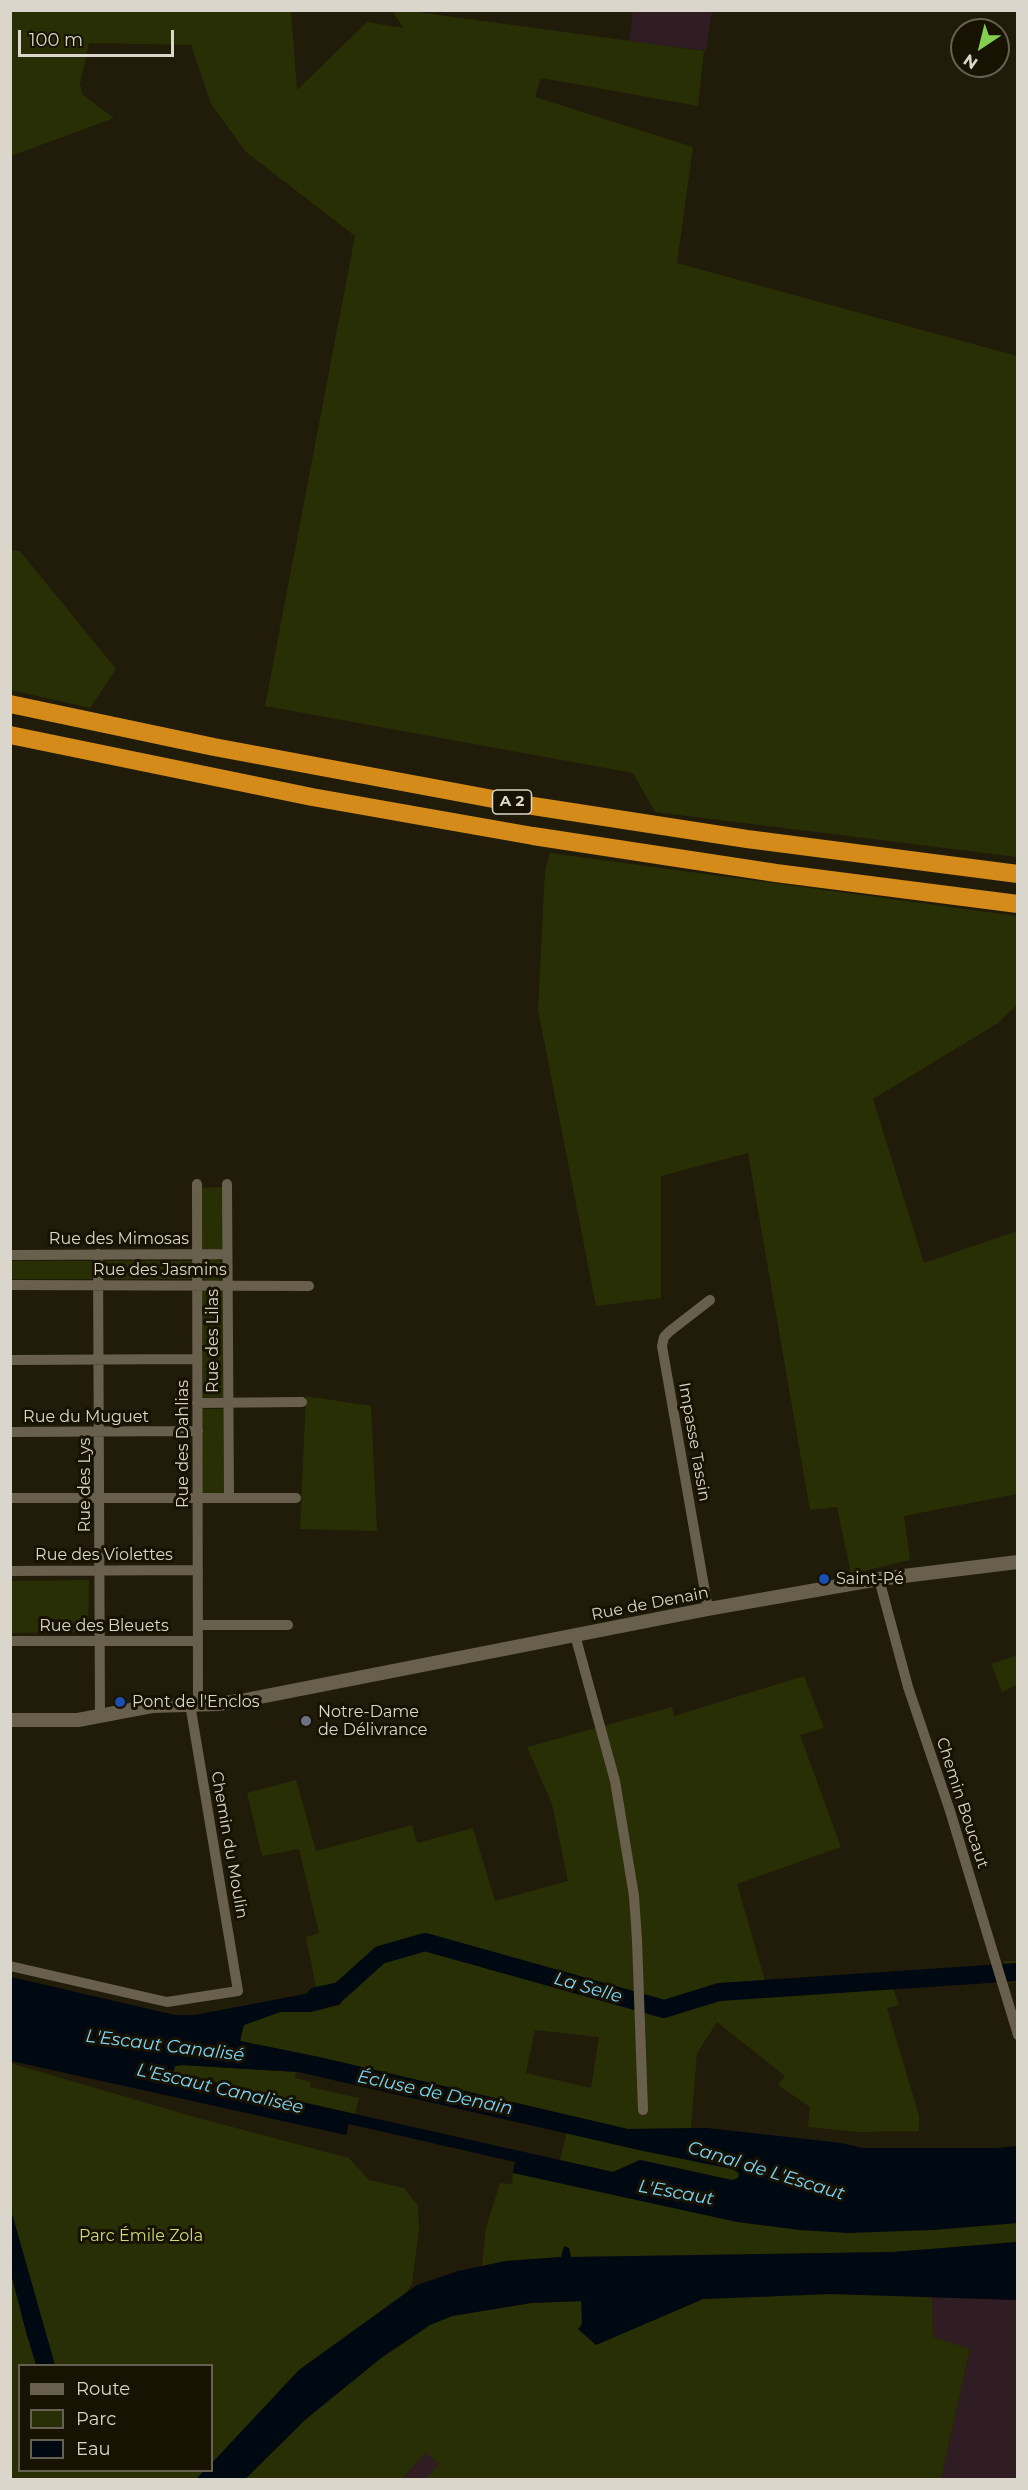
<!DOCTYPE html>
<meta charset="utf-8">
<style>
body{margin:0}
#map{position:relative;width:1028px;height:2490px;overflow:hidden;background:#211b0a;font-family:Montserrat,sans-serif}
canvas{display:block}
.frame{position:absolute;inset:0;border:12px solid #dad6cb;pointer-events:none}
.legend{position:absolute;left:18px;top:2364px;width:195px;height:108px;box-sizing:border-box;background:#181203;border:2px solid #666053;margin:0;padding:8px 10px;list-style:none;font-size:18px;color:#dad6cb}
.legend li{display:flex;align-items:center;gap:12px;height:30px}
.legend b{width:30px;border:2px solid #666053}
.north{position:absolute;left:950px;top:18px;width:60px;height:60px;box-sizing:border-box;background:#181203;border:2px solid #666053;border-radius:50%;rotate:215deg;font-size:16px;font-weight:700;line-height:24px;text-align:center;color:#dad6cb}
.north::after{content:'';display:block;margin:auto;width:21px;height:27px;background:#83d04e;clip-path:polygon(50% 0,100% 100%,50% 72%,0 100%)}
.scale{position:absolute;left:18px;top:30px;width:156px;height:27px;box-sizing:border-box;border:3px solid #dad6cb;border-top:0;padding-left:8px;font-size:18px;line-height:21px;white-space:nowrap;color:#dad6cb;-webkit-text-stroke:4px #181203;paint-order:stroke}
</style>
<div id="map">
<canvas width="1028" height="2490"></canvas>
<div class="frame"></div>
<ul class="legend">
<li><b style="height:8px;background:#68604d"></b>Route</li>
<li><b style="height:16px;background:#292f04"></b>Parc</li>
<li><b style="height:16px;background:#000812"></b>Eau</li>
</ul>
<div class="north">N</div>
<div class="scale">100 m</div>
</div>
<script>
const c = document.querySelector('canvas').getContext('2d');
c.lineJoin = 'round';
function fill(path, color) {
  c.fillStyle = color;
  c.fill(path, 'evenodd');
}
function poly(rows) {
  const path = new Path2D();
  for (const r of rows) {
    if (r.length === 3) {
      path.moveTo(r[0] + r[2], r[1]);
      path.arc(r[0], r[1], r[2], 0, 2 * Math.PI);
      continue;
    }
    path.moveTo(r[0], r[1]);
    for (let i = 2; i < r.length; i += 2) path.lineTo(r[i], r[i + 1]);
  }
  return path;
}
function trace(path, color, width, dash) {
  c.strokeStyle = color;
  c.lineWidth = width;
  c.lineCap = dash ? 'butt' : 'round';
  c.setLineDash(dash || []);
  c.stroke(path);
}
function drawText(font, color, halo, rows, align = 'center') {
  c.font = font + ' Montserrat,sans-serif';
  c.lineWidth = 6;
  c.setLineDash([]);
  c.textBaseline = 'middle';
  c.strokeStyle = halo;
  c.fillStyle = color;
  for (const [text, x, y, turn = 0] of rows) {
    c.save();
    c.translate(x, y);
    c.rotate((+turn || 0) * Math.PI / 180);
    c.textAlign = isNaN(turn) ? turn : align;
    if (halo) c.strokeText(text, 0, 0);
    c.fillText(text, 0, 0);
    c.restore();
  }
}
const commercial = poly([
 [633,11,712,11,706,51,629,41],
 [932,2297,1017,2300,1017,2479,941,2479,970,2350,933,2337],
 [426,2451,455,2479,402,2480]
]);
const green = poly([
 [11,10,291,11,297,90,367,22,403,28,393,11,410,11,704,51,698,106,541,78,535,97,693,147,677,263,1017,356,1017,857,655,812,633,773,265,706,355,236,246,152,211,104,191,45,89,43,80,84,82,94,114,118,11,156],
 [11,550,20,551,116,669,90,708,11,690],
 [550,853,1017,916,1017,1005,998,1023,873,1099,924,1263,1017,1231,1017,1494,904,1516,910,1560,851,1574,837,1507,810,1510,748,1153,661,1176,661,1298,596,1306,538,1010,545,871],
 [223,1187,224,1249,202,1250,200,1188],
 [212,1270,12],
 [10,1261,92,1261,92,1279,11,1279],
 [107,1261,193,1261,193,1279,107,1279],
 [202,1290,223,1290,224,1397,203,1397],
 [306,1396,371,1406,377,1531,300,1529],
 [202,1409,223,1409,224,1493,202,1493],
 [89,1580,88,1632,11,1633,11,1581],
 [1017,1655,1017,1685,1002,1692,991,1664],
 [804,1676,824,1728,800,1735,841,1847,737,1884,766,1984,888,1974,899,2005,887,2008,919,2116,919,2131,858,2132,808,2127,810,2107,778,2085,785,2076,717,2022,697,2053,691,2128,628,2129,319,2057,240,2041,244,2025,280,2012,311,2012,340,2005,347,1994,336,1988,317,1993,306,1937,319,1933,299,1849,262,1856,247,1793,296,1780,316,1851,412,1825,417,1843,473,1828,495,1901,568,1881,552,1804,527,1747,672,1707,674,1716],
 [535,2030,599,2037,591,2088,526,2073],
 [1004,1961,1017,1961,1017,1982,1007,1983],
 [10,2063,191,2116,349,2158,369,2180,404,2188,418,2206,419,2228,412,2284,407,2292,299,2370,212,2463,212,2366,20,2366,20,2470,204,2471,196,2480,11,2479],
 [181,2065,296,2072,295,2078,311,2082,310,2087,359,2098,355,2114,172,2073,176,2066],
 [567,2132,733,2169,739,2173,738,2178,732,2180,640,2160,613,2172,560,2160],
 [513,2173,932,2230,1017,2223,1017,2242,893,2252,571,2257,569,2249,564,2247,561,2257,506,2261,482,2266,486,2228,500,2183,512,2184],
 [831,2294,932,2297,933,2337,970,2349,941,2479,426,2479,439,2464,426,2452,402,2479,245,2480,306,2419,381,2358,430,2325,452,2316,531,2303,582,2301,582,2324,596,2345,703,2299]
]);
const water = poly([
 [11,1977,175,2015,195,2015,336,1988,347,1994,340,2004,311,2012,280,2012,244,2025,240,2041,319,2057,628,2129,707,2128,841,2143,862,2148,998,2148,1017,2146,1017,2223,932,2230,848,2233,800,2230,737,2222,513,2173,515,2162,349,2124,346,2135,11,2061],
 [181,2065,298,2072,643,2151,732,2169,739,2173,738,2178,732,2180,640,2160,613,2172,173,2073,175,2066],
 [10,2209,13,2217,55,2365,36,2365,26,2332,11,2274],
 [1017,2242,1017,2300,831,2294,703,2299,596,2345,578,2329,582,2324,581,2301,531,2303,452,2316,430,2325,381,2358,306,2419,245,2479,196,2479,204,2471,212,2470,212,2463,299,2370,417,2285,458,2271,506,2261,561,2257,564,2246,569,2248,571,2257,893,2252]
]);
const river = poly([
 [316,1996,340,1991,380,1955,425,1942,664,2009,719,1992,1018,1972]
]);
const minor = poly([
 [197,1184,198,1704],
 [227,1184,229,1498],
 [98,1254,100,1716],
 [10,1255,227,1254],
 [10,1285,309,1286],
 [10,1360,197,1359],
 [197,1403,302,1402],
 [10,1432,198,1431],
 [10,1498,296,1498],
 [10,1571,198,1570],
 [879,1579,908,1687,950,1811,1018,2035],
 [708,1609,662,1346,664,1337,670,1331,710,1300],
 [198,1625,288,1625],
 [575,1635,615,1781,634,1896,637,1940,643,2110],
 [10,1641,198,1641],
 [10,1966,167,2002,238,1991,190,1704]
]);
const tertiary = poly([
 [10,1720,78,1720,152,1706,218,1704,245,1700,708,1609,879,1579,1018,1562]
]);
const motorway = poly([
 [10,704,214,747,520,804,747,839,1018,874],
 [10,735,312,797,533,836,776,873,1018,904]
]);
const markers = [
 [824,1579,6,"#1a4fb4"],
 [120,1702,6,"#1a4fb4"],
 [306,1721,6,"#6b7280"]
];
const shields = [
 [512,802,39]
];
const shieldNames = [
 ["A 2",512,802]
];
const streetNames = [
 ["Rue des Mimosas",119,1239],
 ["Rue des Jasmins",160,1270],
 ["Rue des Lilas",213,1341,-90],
 ["Rue du Muguet",86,1417],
 ["Impasse Tassin",694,1442,80],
 ["Rue des Dahlias",183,1444,-90],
 ["Rue des Lys",85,1485,-90],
 ["Rue des Violettes",104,1555],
 ["Rue de Denain",650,1604,-11],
 ["Rue des Bleuets",104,1626],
 ["Chemin Boucaut",962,1803,72],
 ["Chemin du Moulin",229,1845,80]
];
const poiNames = [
 ["Saint-Pé",836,1579],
 ["Pont de l'Enclos",132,1702],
 ["Notre-Dame",318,1712],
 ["de Délivrance",318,1730]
];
const parkNames = [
 ["Parc Émile Zola",141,2236]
];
const waterNames = [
 ["La Selle",588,1988,16],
 ["L'Escaut Canalisé",165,2046,7],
 ["L'Escaut Canalisée",220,2089,13],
 ["Écluse de Denain",435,2093,12],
 ["Canal de L'Escaut",766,2171,17],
 ["L'Escaut",676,2193,10]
];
fill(commercial, '#2f1d23');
fill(green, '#292f04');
fill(water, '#000812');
trace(river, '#000812', 18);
trace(minor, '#68604d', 10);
trace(tertiary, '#68604d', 14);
trace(motorway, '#d48b1a', 18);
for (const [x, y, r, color] of markers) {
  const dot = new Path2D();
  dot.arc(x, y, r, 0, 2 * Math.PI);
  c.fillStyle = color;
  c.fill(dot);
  trace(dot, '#181203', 2);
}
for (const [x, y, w] of shields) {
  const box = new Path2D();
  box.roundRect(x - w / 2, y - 12, w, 24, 4.5);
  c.fillStyle = '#181203';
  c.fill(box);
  trace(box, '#dad6cb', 1.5);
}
drawText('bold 15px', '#dad6cb', null, shieldNames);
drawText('16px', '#dad6cb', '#181203', streetNames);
drawText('16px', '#dad6cb', '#181203', poiNames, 'left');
drawText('16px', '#cbdd78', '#181203', parkNames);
drawText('italic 18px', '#7bd6fc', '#181203', waterNames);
</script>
